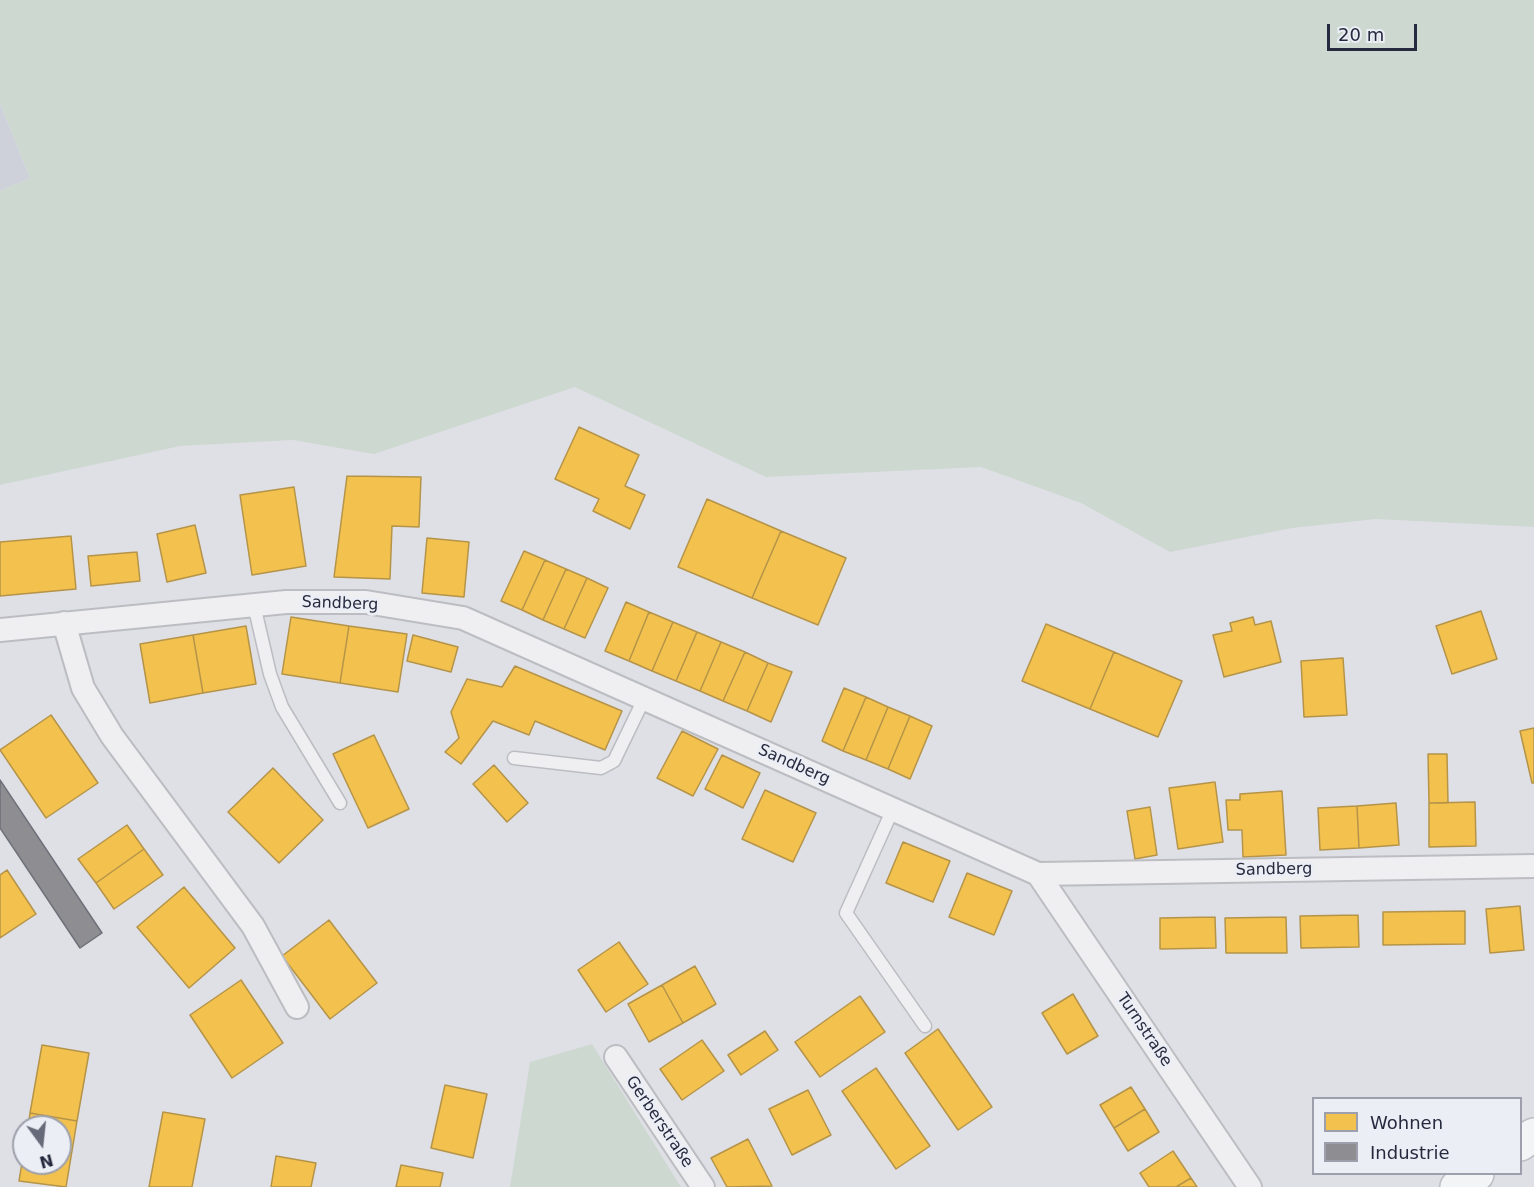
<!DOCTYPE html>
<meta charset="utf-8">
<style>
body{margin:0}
#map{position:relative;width:1534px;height:1187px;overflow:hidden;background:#dfe0e5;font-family:"DejaVu Sans",sans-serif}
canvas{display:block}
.legend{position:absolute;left:1312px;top:1097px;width:210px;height:78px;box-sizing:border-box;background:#eceef5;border:2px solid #9da0ac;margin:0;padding:8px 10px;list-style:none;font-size:18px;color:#262a3e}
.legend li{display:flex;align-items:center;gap:12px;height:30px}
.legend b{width:30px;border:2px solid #9da0ac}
.north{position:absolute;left:12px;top:1115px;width:60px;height:60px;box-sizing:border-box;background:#eceef5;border:2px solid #9da0ac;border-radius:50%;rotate:165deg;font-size:16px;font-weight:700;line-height:24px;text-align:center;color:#262a3e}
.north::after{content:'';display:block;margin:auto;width:21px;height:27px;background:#676a78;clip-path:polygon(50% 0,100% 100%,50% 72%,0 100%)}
.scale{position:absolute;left:1327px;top:24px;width:90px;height:27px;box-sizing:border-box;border:3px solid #262a3e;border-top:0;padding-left:8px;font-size:18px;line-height:21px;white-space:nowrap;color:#262a3e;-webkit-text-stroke:4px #eceef5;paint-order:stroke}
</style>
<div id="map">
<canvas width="1534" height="1187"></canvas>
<ul class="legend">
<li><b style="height:16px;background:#f2c14e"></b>Wohnen</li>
<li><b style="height:16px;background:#8d8d92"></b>Industrie</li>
</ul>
<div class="north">N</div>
<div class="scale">20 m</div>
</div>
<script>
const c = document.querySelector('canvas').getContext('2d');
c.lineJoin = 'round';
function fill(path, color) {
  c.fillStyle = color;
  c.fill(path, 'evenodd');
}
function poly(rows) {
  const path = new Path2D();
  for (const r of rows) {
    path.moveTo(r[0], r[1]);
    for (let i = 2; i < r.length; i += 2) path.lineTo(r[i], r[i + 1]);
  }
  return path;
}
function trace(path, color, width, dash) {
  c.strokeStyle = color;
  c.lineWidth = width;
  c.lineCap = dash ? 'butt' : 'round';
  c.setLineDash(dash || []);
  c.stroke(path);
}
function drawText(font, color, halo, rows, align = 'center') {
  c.font = font + ' "DejaVu Sans",sans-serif';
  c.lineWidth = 6;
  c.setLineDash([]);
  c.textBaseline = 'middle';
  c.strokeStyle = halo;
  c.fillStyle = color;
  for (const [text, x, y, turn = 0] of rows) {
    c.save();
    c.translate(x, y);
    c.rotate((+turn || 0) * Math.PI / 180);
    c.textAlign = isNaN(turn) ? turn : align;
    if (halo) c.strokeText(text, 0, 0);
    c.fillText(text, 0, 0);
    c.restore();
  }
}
const built = poly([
 [0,103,30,178,0,191]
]);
const green = poly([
 [0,0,1534,0,1534,527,1376,519,1292,528,1170,552,1081,503,981,467,766,477,575,387,374,454,293,440,180,446,0,485,0,191,30,178,0,103],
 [592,1044,681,1187,510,1187,530,1062]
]);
const homes = poly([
 [579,427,639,455,625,486,645,495,630,529,593,511,599,499,555,479,579,427],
 [347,476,421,477,419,527,392,526,390,579,334,577,347,476],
 [294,487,306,566,252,575,240,495,294,487],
 [707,499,781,531,752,598,678,567,707,499],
 [195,525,206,573,167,582,157,534,195,525],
 [781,531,846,558,818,625,752,598,781,531],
 [71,536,76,589,0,596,0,542,71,536],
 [427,538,469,542,464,597,422,593,427,538],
 [524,551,545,560,522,610,501,601,524,551],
 [137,552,140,581,91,586,88,556,137,552],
 [545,560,566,569,543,620,522,610,545,560],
 [566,569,587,578,564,629,543,620,566,569],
 [587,578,608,588,585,638,564,629,587,578],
 [626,602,649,612,629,661,605,651,626,602],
 [1481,611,1497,659,1452,674,1436,626,1481,611],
 [649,612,673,622,652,671,629,661,649,612],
 [291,617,349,626,340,683,282,674,291,617],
 [1253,617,1255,625,1271,621,1281,662,1224,677,1213,635,1232,631,1230,623,1253,617],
 [673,622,697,632,676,681,652,671,673,622],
 [1046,624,1114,652,1090,709,1022,681,1046,624],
 [246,626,256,684,203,693,193,635,246,626],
 [349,626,407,634,398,692,340,683,349,626],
 [697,632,721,642,700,691,676,681,697,632],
 [193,635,203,693,150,703,140,644,193,635],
 [413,635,458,647,451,672,407,661,413,635],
 [721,642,745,652,723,701,700,691,721,642],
 [745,652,768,663,747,711,723,701,745,652],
 [1114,652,1182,681,1158,737,1090,709,1114,652],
 [1343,658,1347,715,1304,717,1301,661,1343,658],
 [768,663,792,672,771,722,747,711,768,663],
 [515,666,622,711,605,750,535,721,529,735,493,721,461,764,445,752,459,738,451,712,467,679,502,687,515,666],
 [844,688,866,697,843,751,822,741,844,688],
 [866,697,888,707,866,760,843,751,866,697],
 [888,707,910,716,888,769,866,760,888,707],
 [51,715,98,783,46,818,0,750,51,715],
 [910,716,932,726,910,779,888,769,910,716],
 [1534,728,1534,783,1532,783,1520,731,1534,728],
 [682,731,718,749,693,796,657,778,682,731],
 [374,735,409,809,368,828,333,754,374,735],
 [1428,754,1447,754,1448,803,1429,803,1428,754],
 [722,755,760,773,743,808,705,789,722,755],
 [494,765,528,803,507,822,473,784,494,765],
 [273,768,323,820,279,863,228,812,273,768],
 [1215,782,1223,842,1178,849,1169,788,1215,782],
 [765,790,816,813,793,862,742,839,765,790],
 [1282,791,1286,855,1243,857,1242,830,1228,830,1226,800,1240,800,1240,794,1282,791],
 [1475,802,1476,846,1429,847,1429,803,1475,802],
 [1396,803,1399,845,1359,848,1357,806,1396,803],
 [1357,806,1359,848,1320,850,1318,808,1357,806],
 [1150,807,1157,855,1135,859,1127,811,1150,807],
 [127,825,144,849,96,883,78,859,127,825],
 [903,842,950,861,933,902,886,883,903,842],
 [144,849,163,875,114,909,96,883,144,849],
 [7,870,36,914,0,938,0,875,7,870],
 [967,873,1012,891,994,935,949,917,967,873],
 [184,887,235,948,189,988,137,927,184,887],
 [1520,906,1524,950,1490,953,1486,909,1520,906],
 [1465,911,1465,944,1383,945,1383,912,1465,911],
 [1358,915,1359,947,1301,948,1300,916,1358,915],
 [1215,917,1216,948,1160,949,1160,918,1215,917],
 [1286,917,1287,953,1226,953,1225,918,1286,917],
 [329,920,377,983,330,1019,282,956,329,920],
 [619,942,648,984,606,1012,578,970,619,942],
 [695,966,716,1004,683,1023,662,985,695,966],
 [241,980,283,1043,232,1078,190,1015,241,980],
 [662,985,683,1023,649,1042,628,1004,662,985],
 [1073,994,1098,1036,1067,1054,1042,1013,1073,994],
 [860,996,885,1032,820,1077,795,1042,860,996],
 [938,1029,992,1107,958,1130,905,1053,938,1029],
 [765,1031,778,1050,741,1075,728,1055,765,1031],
 [702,1040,724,1071,682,1100,660,1069,702,1040],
 [42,1045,89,1053,77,1121,30,1113,42,1045],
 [876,1068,930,1146,896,1169,842,1091,876,1068],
 [445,1085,487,1094,473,1158,431,1148,445,1085],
 [1131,1087,1145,1109,1114,1128,1100,1105,1131,1087],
 [808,1090,831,1135,792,1155,769,1109,808,1090],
 [1145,1109,1159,1132,1128,1151,1114,1128,1145,1109],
 [163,1112,205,1119,192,1187,149,1187,163,1112],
 [30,1113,77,1121,66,1187,19,1181,24,1150,24,1163,60,1163,60,1127,28,1127,30,1113],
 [748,1139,772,1186,727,1187,711,1158,748,1139],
 [1173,1151,1191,1178,1176,1187,1149,1187,1140,1173,1173,1151],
 [276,1156,316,1163,311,1187,271,1187,276,1156],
 [401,1165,443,1173,440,1187,396,1187,401,1165],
 [1191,1178,1197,1187,1176,1187,1191,1178]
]);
const industry = poly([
 [0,780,102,933,80,948,0,828,0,780]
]);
const service = poly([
 [254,605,270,674,282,707,340,803],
 [514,758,601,768,614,761,644,699],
 [893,809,846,913,925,1026]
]);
const minor = poly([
 [64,623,83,688,112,736,253,926,297,1007],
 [0,630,286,602,366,602,463,618,1038,874,1534,866],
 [1038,874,1250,1187],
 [616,1057,703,1187]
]);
const primary = poly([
 [1520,1144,1534,1135],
 [1457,1187,1477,1174]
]);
const streetNames = [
 ["Sandberg",340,604,2],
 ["Sandberg",794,765,24],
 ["Sandberg",1274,870,-1],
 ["Turnstraße",1144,1030,56],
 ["Gerberstraße",659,1122,56]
];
fill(built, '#cfd1da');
fill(green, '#cdd8d0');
fill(homes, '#f2c14e');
trace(homes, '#b59449', 1.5);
fill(industry, '#8d8d92');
trace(industry, '#6e6f79', 1.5);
trace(service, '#bcbdc2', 15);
trace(minor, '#bcbdc2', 26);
trace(primary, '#bbbdc3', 36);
trace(service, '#efeff1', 12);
trace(minor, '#efeff1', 22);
trace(primary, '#f3f4f5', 33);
drawText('16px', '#262a3e', '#eceef5', streetNames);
</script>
